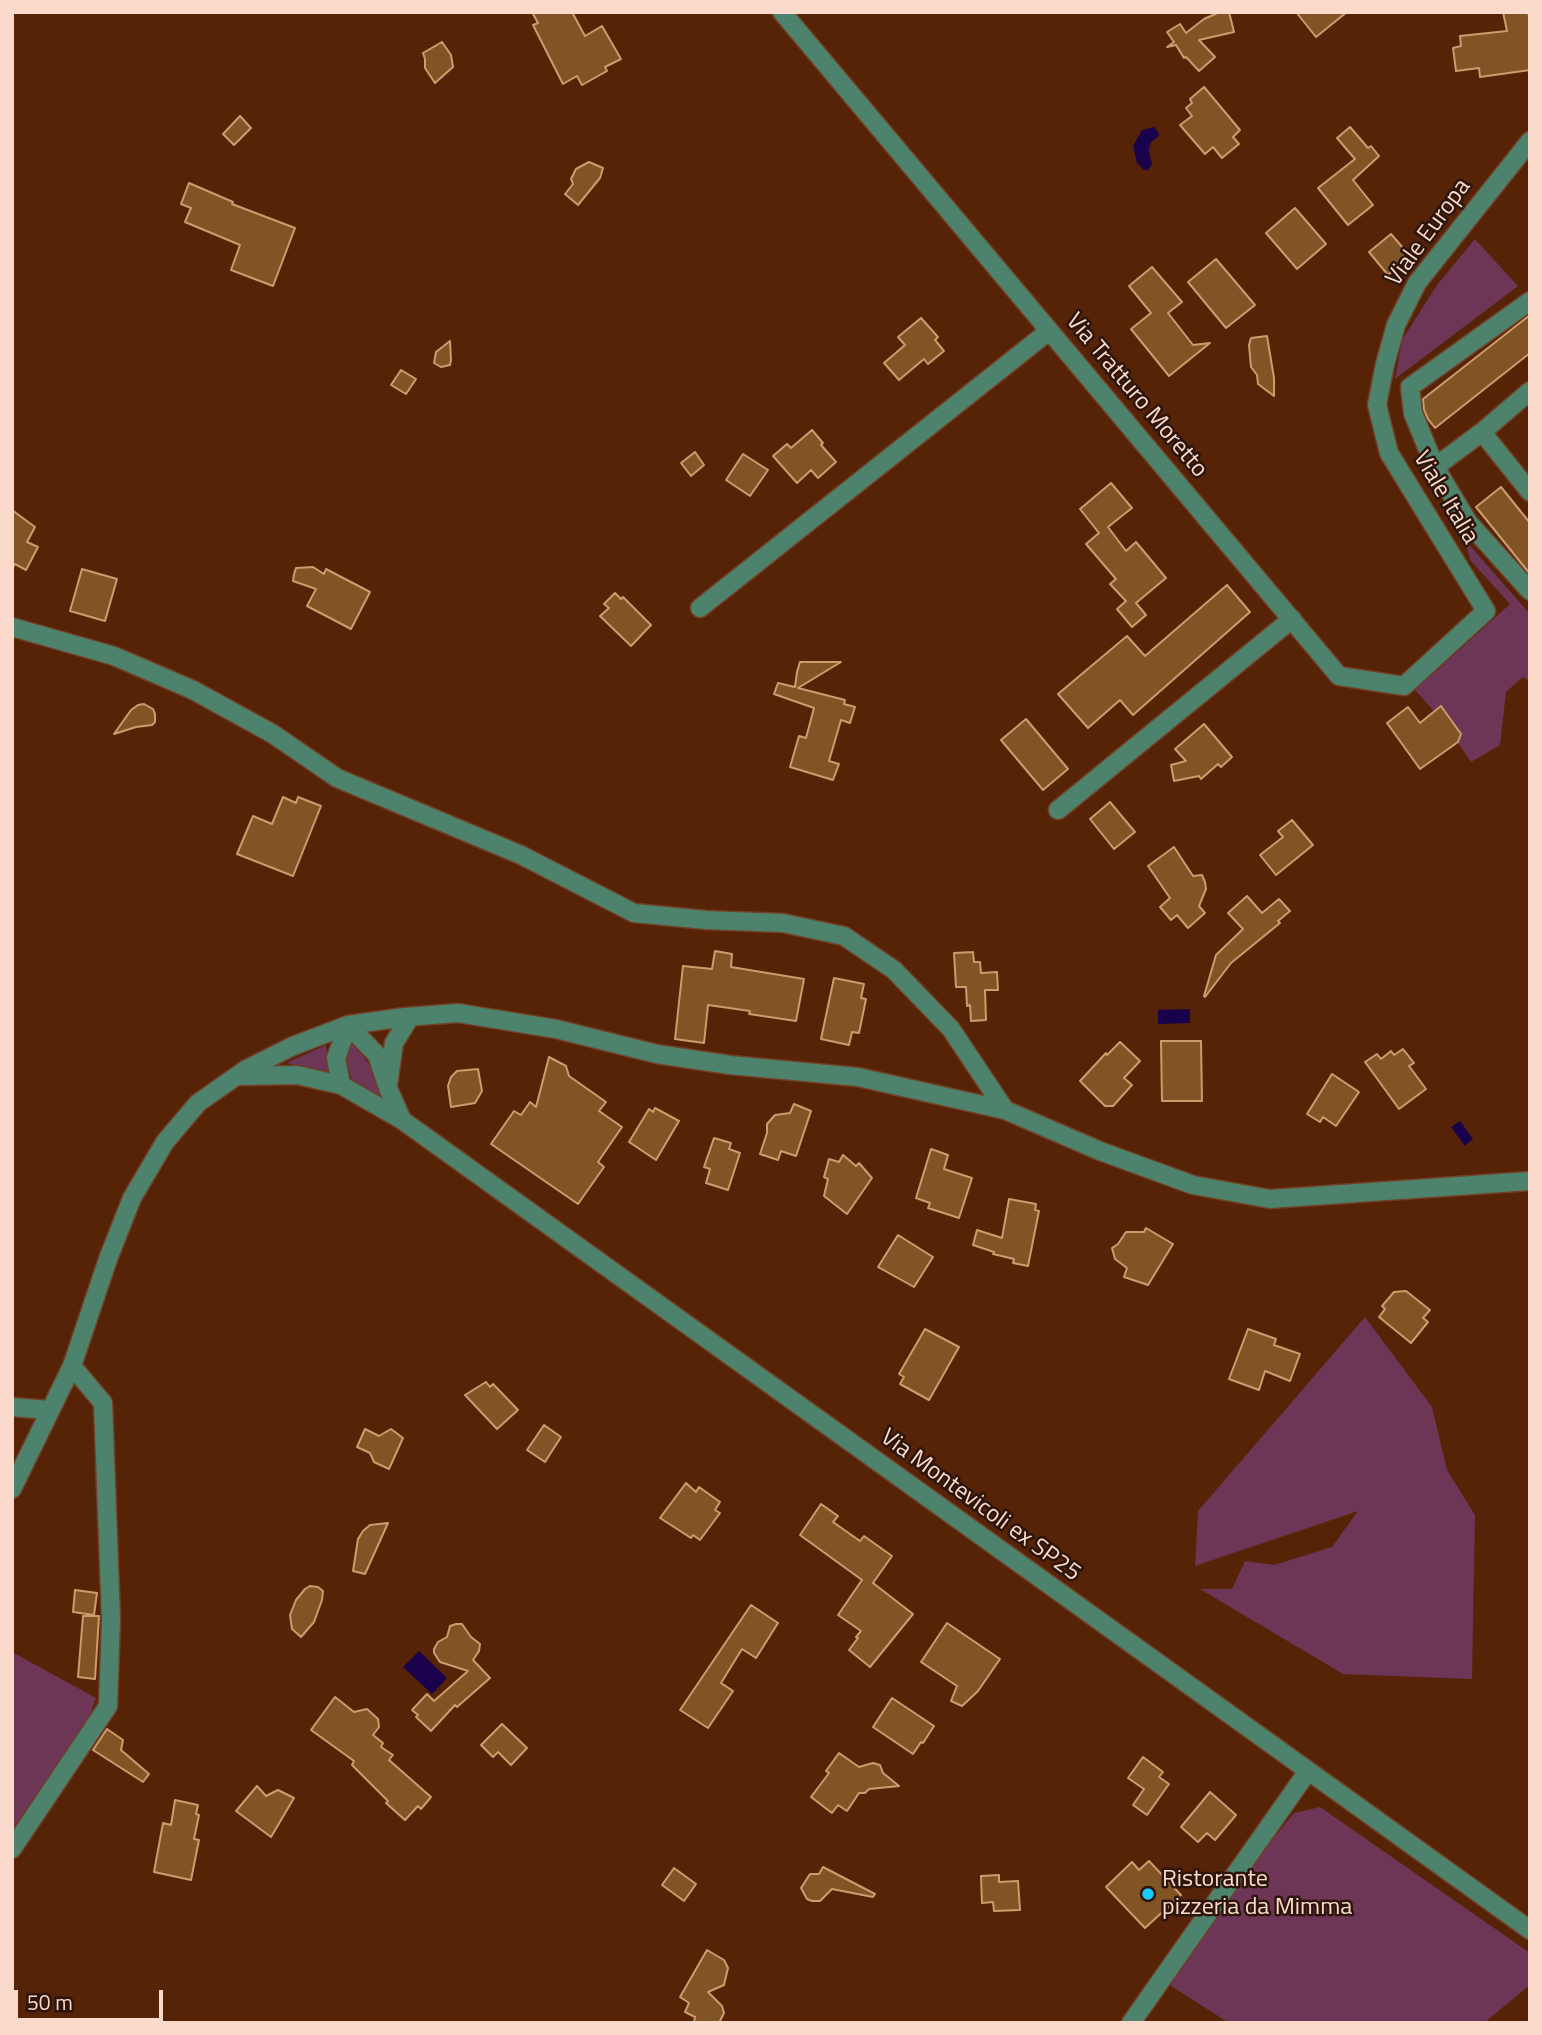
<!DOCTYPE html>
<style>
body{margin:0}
#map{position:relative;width:1542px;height:2035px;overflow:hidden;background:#572306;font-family:"Titillium Web",sans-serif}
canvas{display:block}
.frame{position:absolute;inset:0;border:14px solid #fcdacb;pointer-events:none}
.scale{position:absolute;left:14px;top:1990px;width:149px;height:32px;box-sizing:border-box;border:4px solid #fcdacb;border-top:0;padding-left:9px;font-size:21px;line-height:24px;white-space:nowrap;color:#fcdacb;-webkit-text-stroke:5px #2c150a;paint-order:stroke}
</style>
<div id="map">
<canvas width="1542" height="2035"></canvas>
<div class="frame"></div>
<div class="scale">50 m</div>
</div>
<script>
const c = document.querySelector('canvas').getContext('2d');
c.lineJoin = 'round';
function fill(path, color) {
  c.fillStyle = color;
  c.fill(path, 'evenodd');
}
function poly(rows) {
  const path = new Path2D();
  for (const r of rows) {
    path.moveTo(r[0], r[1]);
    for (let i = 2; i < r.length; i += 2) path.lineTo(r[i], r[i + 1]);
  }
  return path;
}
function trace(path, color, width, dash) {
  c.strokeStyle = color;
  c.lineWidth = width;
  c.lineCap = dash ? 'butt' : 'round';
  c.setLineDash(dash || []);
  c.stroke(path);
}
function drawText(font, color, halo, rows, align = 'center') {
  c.font = font + ' "Titillium Web",sans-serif';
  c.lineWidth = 5;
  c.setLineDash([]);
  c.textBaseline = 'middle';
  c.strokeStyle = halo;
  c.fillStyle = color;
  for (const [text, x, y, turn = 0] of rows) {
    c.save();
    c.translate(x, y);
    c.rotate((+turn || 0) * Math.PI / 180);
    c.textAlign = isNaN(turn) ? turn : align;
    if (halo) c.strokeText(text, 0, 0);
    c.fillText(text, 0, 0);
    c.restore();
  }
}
const green = poly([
 [1475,239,1518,286,1395,379,1402,340,1437,285],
 [1465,540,1530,614,1530,681,1523,677,1506,692,1500,745,1471,762,1441,719,1415,690,1510,604,1470,560],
 [345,1044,356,1045,372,1069,381,1100,353,1082,345,1062],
 [326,1045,330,1073,286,1063],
 [1365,1317,1432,1407,1447,1470,1475,1515,1472,1679,1343,1674,1200,1589,1232,1589,1245,1561,1274,1565,1332,1547,1358,1511,1195,1566,1198,1511],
 [12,1652,96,1698,89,1718,12,1830],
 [1320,1807,1530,1953,1530,1985,1484,2023,1229,2023,1171,1986,1178,1956,1294,1813]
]);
const water = poly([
 [1154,127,1159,133,1158,137,1151,142,1150,145,1149,151,1152,164,1148,170,1144,170,1137,163,1133,146,1142,130],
 [1190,1009,1190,1023,1158,1024,1158,1010],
 [1460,1121,1473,1139,1465,1146,1451,1127],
 [419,1651,447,1678,432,1694,403,1667]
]);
const building = poly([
 [532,12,572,12,585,36,602,26,621,59,605,67,607,71,582,85,577,76,563,84,533,25,538,23,532,12],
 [1220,12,1229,12,1234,32,1199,40,1215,57,1199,71,1186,57,1184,58,1176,45,1167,47,1174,42,1167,32,1180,24,1186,33,1204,19,1220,12],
 [1296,12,1347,12,1316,37,1296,12],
 [1503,12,1528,12,1530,20,1530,70,1480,77,1479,68,1456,71,1453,48,1461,46,1460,36,1507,31,1503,12],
 [442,42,451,55,453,67,435,83,425,68,425,59,423,53,442,42],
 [1204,87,1240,130,1233,137,1239,144,1222,158,1213,147,1205,154,1180,125,1192,116,1186,108,1192,103,1190,99,1204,87],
 [240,116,251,128,234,145,223,134,240,116],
 [1350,127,1368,148,1371,146,1379,156,1353,180,1373,205,1348,225,1318,188,1355,159,1337,138,1350,127],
 [589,162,603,168,600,178,578,205,565,194,573,184,571,179,576,169,589,162],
 [189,183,233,202,232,204,295,228,273,286,231,270,240,245,185,222,191,208,181,204,189,183],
 [1295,208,1326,244,1297,269,1266,233,1295,208],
 [1391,234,1410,256,1388,275,1369,252,1391,234],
 [1216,259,1255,305,1226,328,1188,282,1216,259],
 [1152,267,1182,302,1168,313,1193,345,1210,343,1169,376,1131,329,1151,313,1129,286,1152,267],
 [1530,315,1530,353,1435,428,1428,419,1424,410,1423,399,1530,315],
 [921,318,938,337,935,340,944,351,928,364,924,359,899,380,884,363,905,345,898,337,921,318],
 [1267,336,1274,378,1274,396,1258,384,1257,375,1251,367,1249,345,1251,338,1267,336],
 [450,341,451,360,450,365,441,367,434,363,436,352,450,341],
 [401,370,416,379,406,394,391,385,401,370],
 [812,430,823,443,821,445,836,462,818,478,811,470,797,483,773,456,787,444,791,448,812,430],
 [695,452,704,465,691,476,681,463,695,452],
 [743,454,768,470,750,496,726,480,743,454],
 [1111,483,1132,508,1108,527,1126,551,1136,542,1166,578,1136,603,1146,615,1132,627,1117,609,1126,601,1110,584,1116,579,1086,544,1099,533,1080,509,1111,483],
 [1501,487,1530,523,1530,574,1476,507,1501,487],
 [12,510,35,527,27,542,38,547,26,570,15,564,12,569,12,510],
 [313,567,324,574,326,569,370,592,351,629,307,606,316,589,293,581,294,574,296,568,313,567],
 [82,569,117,579,105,621,70,611,82,569],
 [1227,585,1250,612,1133,715,1120,700,1088,728,1058,694,1127,636,1145,656,1227,585],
 [615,593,621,599,623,597,651,625,631,646,600,616,609,608,604,604,615,593],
 [800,662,841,662,798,688,845,700,844,704,855,707,850,723,841,720,829,761,839,764,833,780,790,767,799,736,806,738,814,708,774,694,778,683,795,687,797,672,800,662],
 [144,704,153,709,155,714,155,722,152,725,136,727,114,734,131,710,138,705,144,704],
 [1441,706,1461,734,1458,742,1420,769,1387,723,1408,707,1420,723,1441,706],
 [1026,719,1068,769,1043,790,1001,740,1026,719],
 [1204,724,1232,757,1221,767,1218,764,1201,779,1199,776,1174,781,1171,765,1186,761,1175,749,1204,724],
 [283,797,296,803,298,797,321,806,293,876,237,854,253,816,272,824,283,797],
 [1110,802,1135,832,1114,849,1090,819,1110,802],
 [1292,820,1313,845,1276,875,1260,855,1283,837,1278,831,1292,820],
 [1174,847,1193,876,1202,875,1205,882,1206,889,1199,906,1205,913,1188,928,1177,915,1171,920,1160,907,1170,898,1148,866,1174,847],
 [1247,896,1262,913,1279,899,1290,911,1278,921,1280,923,1231,963,1205,997,1204,996,1216,955,1243,929,1228,913,1247,896],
 [715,951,732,954,731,967,804,979,796,1021,749,1014,750,1011,708,1005,704,1043,675,1039,683,966,712,969,715,951],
 [973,952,974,962,980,962,981,973,997,972,998,990,985,990,986,1020,971,1021,970,1005,967,1006,966,987,956,987,954,953,973,952],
 [834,978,864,984,861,998,866,999,859,1033,852,1032,849,1045,821,1039,834,978],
 [1161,1041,1201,1041,1202,1101,1162,1101,1161,1041],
 [1120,1042,1140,1061,1124,1078,1132,1085,1113,1106,1105,1106,1080,1081,1106,1053,1107,1055,1120,1042],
 [1403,1049,1414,1063,1409,1066,1426,1089,1399,1109,1365,1062,1377,1054,1381,1059,1391,1051,1394,1055,1403,1049],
 [549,1057,566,1066,569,1076,606,1102,599,1111,622,1127,598,1162,604,1167,578,1204,491,1144,514,1111,521,1115,530,1102,536,1107,549,1057],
 [478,1069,482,1091,475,1103,451,1107,448,1086,451,1077,457,1071,478,1069],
 [1332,1074,1359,1092,1336,1126,1323,1117,1320,1122,1307,1114,1332,1074],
 [794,1104,811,1111,796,1156,781,1151,778,1160,760,1154,767,1133,767,1124,775,1115,790,1113,794,1104],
 [655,1108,679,1121,656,1160,629,1142,649,1109,653,1112,655,1108],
 [714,1138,731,1143,729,1149,740,1153,728,1190,706,1183,710,1169,704,1167,714,1138],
 [931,1149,948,1155,944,1169,972,1178,959,1218,928,1208,930,1203,916,1198,931,1149],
 [843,1155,856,1166,859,1163,872,1178,847,1214,824,1196,828,1179,824,1177,829,1159,839,1162,843,1155],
 [1009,1199,1036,1204,1035,1210,1039,1211,1028,1266,1013,1263,1014,1259,993,1254,994,1252,973,1245,977,1230,1002,1238,1009,1199],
 [1146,1228,1173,1244,1148,1285,1124,1277,1127,1268,1115,1259,1112,1248,1118,1244,1126,1232,1144,1232,1146,1228],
 [898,1235,933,1257,914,1287,878,1267,898,1235],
 [1406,1291,1430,1310,1423,1318,1428,1322,1411,1343,1379,1317,1385,1309,1382,1306,1394,1292,1406,1291],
 [925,1329,959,1347,929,1400,900,1384,904,1377,899,1374,925,1329],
 [1248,1329,1276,1339,1274,1345,1300,1354,1290,1381,1265,1371,1259,1390,1229,1379,1248,1329],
 [486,1382,490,1387,493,1384,518,1410,497,1429,465,1395,486,1382],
 [544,1425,561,1437,545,1462,527,1450,544,1425],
 [365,1429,379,1436,391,1429,403,1438,389,1469,374,1462,370,1453,357,1447,365,1429],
 [686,1483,696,1492,699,1487,720,1502,715,1510,720,1513,700,1540,693,1535,691,1538,660,1518,686,1483],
 [821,1504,838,1516,833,1522,860,1541,864,1536,892,1556,873,1583,913,1614,870,1667,849,1650,858,1638,856,1637,861,1631,838,1615,862,1580,800,1535,821,1504],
 [388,1523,365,1574,353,1571,358,1539,363,1531,370,1525,388,1523],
 [310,1586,318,1587,323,1591,322,1600,314,1622,301,1637,292,1629,290,1615,296,1600,305,1589,310,1586],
 [75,1590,97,1593,94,1615,73,1612,75,1590],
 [751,1605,778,1623,756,1658,742,1649,721,1683,733,1691,708,1728,680,1710,751,1605],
 [83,1616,99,1616,95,1679,78,1677,83,1616],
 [947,1623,1000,1659,978,1691,962,1706,951,1701,957,1686,921,1662,947,1623],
 [456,1624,462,1624,471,1637,480,1644,479,1651,473,1660,490,1678,457,1707,455,1705,431,1731,416,1717,418,1715,412,1710,427,1694,434,1701,468,1671,440,1662,434,1653,434,1649,438,1642,447,1637,450,1626,456,1624],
 [335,1697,354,1712,367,1709,378,1719,379,1727,373,1735,383,1743,381,1747,393,1755,389,1760,431,1797,421,1809,418,1806,405,1820,386,1803,388,1801,352,1765,354,1761,311,1730,335,1697],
 [892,1698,934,1726,923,1743,921,1742,913,1754,873,1727,892,1698],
 [502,1724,527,1748,511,1765,498,1752,493,1757,481,1745,502,1724],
 [107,1729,123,1740,121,1750,149,1774,143,1782,93,1750,107,1729],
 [839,1753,859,1767,873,1763,880,1765,883,1773,899,1786,869,1789,865,1793,859,1793,847,1811,838,1805,832,1813,811,1797,829,1773,826,1771,839,1753],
 [1143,1757,1163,1772,1159,1777,1169,1784,1147,1815,1133,1805,1144,1789,1128,1778,1143,1757],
 [257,1786,266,1796,278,1790,294,1798,271,1837,236,1811,257,1786],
 [1210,1792,1236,1815,1215,1840,1207,1833,1198,1842,1181,1827,1210,1792],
 [175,1800,198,1805,196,1814,199,1815,194,1839,199,1840,191,1880,154,1872,163,1823,171,1825,175,1800],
 [1149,1861,1181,1895,1145,1928,1106,1887,1132,1862,1139,1870,1149,1861],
 [823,1867,875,1894,873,1897,832,1889,820,1901,812,1901,807,1899,801,1888,810,1874,819,1874,823,1867],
 [674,1868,696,1884,684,1901,662,1885,674,1868],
 [999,1875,999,1882,1018,1881,1020,1910,994,1911,993,1902,982,1903,981,1876,999,1875],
 [707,1950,724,1960,728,1968,724,1985,708,1992,722,2006,724,2013,719,2023,694,2023,695,2017,685,2012,689,2003,680,1997,707,1950]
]);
const minor = poly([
 [782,12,1339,676,1404,686,1486,611,1389,453,1377,405,1385,364,1396,325,1417,283,1530,141],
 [1530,301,1410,387,1413,413,1435,467,1468,522,1530,591],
 [1482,432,1530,492],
 [1435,467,1482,432,1530,391],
 [700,608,1049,331],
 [12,627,114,656,193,690,273,734,337,778,521,855,634,913,706,920,783,923,844,936,894,970,951,1029,1005,1110],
 [1058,810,1292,619],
 [348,1025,377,1055,388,1088,402,1120],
 [240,1076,297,1075,341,1085,402,1120,1530,1930],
 [341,1085,336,1058,348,1025],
 [388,1085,394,1043,410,1017],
 [12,1407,49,1410],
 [12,1489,72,1366,108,1259,132,1198,165,1142,198,1103,245,1070,293,1046,348,1025,405,1017,458,1013,556,1029,657,1054,730,1065,858,1077,1005,1110,1100,1151,1193,1185,1270,1199,1530,1181],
 [12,1849,108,1706,111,1619,103,1403,72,1366],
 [1131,2023,1308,1771]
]);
const markers = [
 [1148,1894,7,"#1cc9fc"]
];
const streetNames = [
 ["Viale Europa",1429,233,-54],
 ["Via Tratturo Moretto",1136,396,50],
 ["Viale Italia",1445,498,59],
 ["Via Montevicoli ex SP25",980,1506,36]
];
const poiNames = [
 ["Ristorante",1162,1880],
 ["pizzeria da Mimma",1162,1908]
];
fill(green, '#6d3556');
fill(water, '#19024b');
fill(building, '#805424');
trace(building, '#cc9c6c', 2);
trace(minor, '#714026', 21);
trace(minor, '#4d826c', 18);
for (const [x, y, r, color] of markers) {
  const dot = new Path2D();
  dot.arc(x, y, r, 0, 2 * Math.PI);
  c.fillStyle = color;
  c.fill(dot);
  trace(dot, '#2c150a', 2.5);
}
drawText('24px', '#fcdacb', '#2c150a', streetNames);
drawText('24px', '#fcdacb', '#2c150a', poiNames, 'left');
</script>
